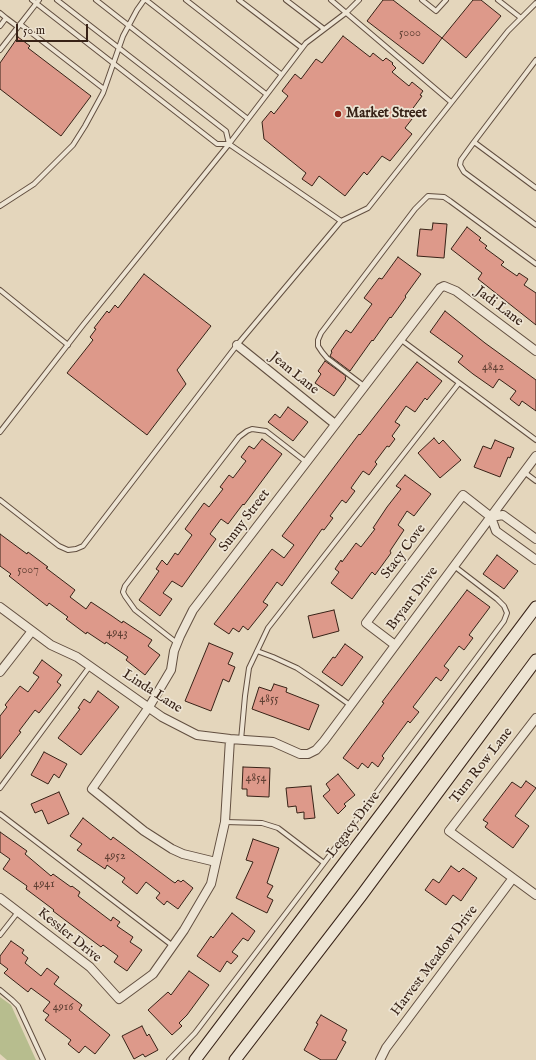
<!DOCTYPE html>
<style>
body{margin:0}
#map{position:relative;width:536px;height:1060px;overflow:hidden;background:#e4d6bc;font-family:"IM FELL English",serif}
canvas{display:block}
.scale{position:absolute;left:16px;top:24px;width:72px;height:18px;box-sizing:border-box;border:2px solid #372217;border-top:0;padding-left:5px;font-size:12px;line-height:14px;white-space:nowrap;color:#372217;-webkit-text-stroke:3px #ede4d3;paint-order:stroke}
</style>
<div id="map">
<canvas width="536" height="1060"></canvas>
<div class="scale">50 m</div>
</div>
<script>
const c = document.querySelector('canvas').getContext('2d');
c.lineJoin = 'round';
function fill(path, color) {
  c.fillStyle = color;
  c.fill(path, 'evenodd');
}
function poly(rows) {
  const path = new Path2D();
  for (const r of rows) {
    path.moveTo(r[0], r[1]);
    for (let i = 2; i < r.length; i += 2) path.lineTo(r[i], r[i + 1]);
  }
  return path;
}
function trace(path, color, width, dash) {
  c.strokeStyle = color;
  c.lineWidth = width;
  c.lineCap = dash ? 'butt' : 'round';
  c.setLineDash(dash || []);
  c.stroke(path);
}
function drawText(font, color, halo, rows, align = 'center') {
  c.font = font + ' "IM FELL English",serif';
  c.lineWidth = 3.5;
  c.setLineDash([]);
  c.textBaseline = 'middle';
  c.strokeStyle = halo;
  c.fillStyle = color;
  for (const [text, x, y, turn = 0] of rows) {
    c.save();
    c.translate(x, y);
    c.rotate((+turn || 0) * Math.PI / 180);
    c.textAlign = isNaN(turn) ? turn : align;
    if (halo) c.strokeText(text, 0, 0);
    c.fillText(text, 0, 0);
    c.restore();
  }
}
const green = poly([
 [0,997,11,1005,36,1060,7,1060,0,1054]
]);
const building = poly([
 [383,0,393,0,442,38,423,64,367,21,383,0],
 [473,0,481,0,501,16,466,58,442,38,473,0],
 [343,36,370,57,373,53,383,61,386,58,393,63,392,64,396,68,392,72,409,86,412,82,423,91,420,95,422,96,408,115,412,119,405,128,412,134,390,161,382,156,367,175,364,172,345,196,319,176,312,186,302,179,306,173,264,139,262,122,271,111,274,114,288,96,282,91,295,74,301,79,316,59,322,63,343,36],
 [18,37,30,46,28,48,91,96,61,136,0,89,0,63,18,37],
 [433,223,447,224,444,258,417,256,420,229,432,230,433,223],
 [467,227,481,238,479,240,487,246,485,248,504,262,501,265,517,276,519,273,528,279,524,285,536,293,536,325,478,279,482,273,451,249,467,227],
 [398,257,421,274,405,296,406,297,391,318,390,317,373,341,372,340,350,371,330,356,332,352,331,351,346,330,351,333,372,304,364,298,379,278,382,279,398,257],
 [144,274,211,326,177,370,186,384,147,435,67,373,93,340,90,337,96,329,94,328,107,311,109,313,115,305,118,308,144,274],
 [445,311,485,343,536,380,536,411,522,401,519,406,510,399,516,391,499,379,493,388,473,374,458,362,463,356,430,332,445,311],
 [325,361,346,376,345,378,346,379,334,396,315,383,321,374,318,371,325,361],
 [417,362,442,381,427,400,425,398,415,412,406,406,395,422,400,425,392,436,395,439,389,447,387,446,375,462,377,464,369,475,363,471,351,488,355,491,346,503,342,500,330,516,333,518,324,530,322,529,282,586,277,582,263,602,268,605,248,630,243,626,239,632,233,628,229,634,214,624,272,549,284,558,294,545,282,536,359,434,360,435,417,362],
 [288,407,308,422,293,441,268,422,275,414,280,418,288,407],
 [434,438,439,444,443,440,461,460,440,478,418,453,434,438],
 [262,439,282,454,244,505,243,504,228,524,221,519,210,534,216,539,182,587,172,581,163,593,172,599,160,616,139,600,159,571,156,569,162,560,167,565,175,553,178,555,192,535,185,529,204,503,209,507,223,489,220,487,229,475,233,478,246,461,241,457,249,446,254,449,262,439],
 [495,440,514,448,510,458,508,457,500,477,474,467,483,446,491,449,495,440],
 [405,475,431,494,414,516,407,511,398,525,404,530,390,551,391,553,375,575,372,572,352,599,331,583,339,572,335,569,341,560,342,562,356,543,361,547,375,529,373,528,387,507,401,489,396,486,405,475],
 [0,534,27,554,28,552,48,567,46,568,75,590,70,597,86,609,91,602,112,616,122,623,123,621,152,640,148,646,160,655,145,675,126,660,128,657,106,642,105,644,87,632,86,634,66,619,68,617,49,603,47,606,9,576,11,574,0,566,0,534],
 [497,555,518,571,504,589,483,574,497,555],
 [467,590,490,607,469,635,473,638,464,650,459,646,444,666,449,670,441,681,436,677,413,707,419,712,410,723,408,721,382,756,384,758,378,767,372,762,368,768,362,763,358,769,343,758,384,703,382,702,467,590],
 [334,610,339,631,313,638,308,616,334,610],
 [209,643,233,653,228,664,235,667,229,682,223,679,211,711,185,701,209,643],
 [345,644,363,657,342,686,322,672,333,657,335,658,345,644],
 [42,660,62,675,57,682,61,685,39,713,35,710,19,731,21,732,0,759,0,716,7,707,5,705,20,686,28,692,39,677,33,673,42,660],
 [274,684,287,688,286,692,319,705,309,730,252,709,259,687,271,691,274,684],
 [98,691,119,707,81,755,58,738,80,709,78,708,84,699,90,703,98,691],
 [44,752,67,764,59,778,54,774,48,784,31,775,44,752],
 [243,767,270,768,269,797,247,796,247,789,242,789,243,767],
 [338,774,355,795,344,804,346,806,338,814,323,796,330,790,326,784,338,774],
 [526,781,536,788,515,816,529,826,513,848,485,827,488,823,483,820,512,782,521,788,526,781],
 [311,786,315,818,304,819,304,812,297,813,296,806,288,807,286,788,311,786],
 [59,792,69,814,48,824,42,810,35,813,31,804,59,792],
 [83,818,111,840,113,837,172,881,175,883,178,880,181,882,183,880,193,888,178,909,167,901,164,905,156,898,160,893,146,882,137,894,122,882,125,878,107,865,105,869,77,850,82,844,70,836,83,818],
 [0,832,27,851,25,854,51,876,53,874,71,887,72,886,80,892,78,896,111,921,113,917,120,922,117,926,133,937,130,942,142,950,127,971,114,962,118,956,103,945,101,947,53,911,54,910,26,889,27,886,3,869,10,859,0,852,0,832],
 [253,839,279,848,267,883,273,886,267,897,273,900,267,913,236,898,253,862,246,860,253,839],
 [451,866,459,872,463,868,477,878,461,901,453,895,446,905,425,890,433,879,439,883,451,866],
 [232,913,255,931,248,941,243,938,232,952,238,956,231,964,227,961,220,972,197,956,211,936,213,938,232,913],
 [11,941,24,950,22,953,28,958,25,963,41,976,47,968,59,977,54,984,82,1005,79,1010,110,1035,95,1054,85,1046,79,1053,68,1044,71,1040,45,1020,49,1015,43,1011,50,1002,31,988,28,992,4,973,8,969,0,963,0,956,11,941],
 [189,971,209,985,187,1015,179,1023,182,1026,172,1035,148,1010,168,992,171,995,189,971],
 [321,1015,347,1030,342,1040,346,1042,336,1060,321,1060,304,1050,318,1024,316,1023,321,1015],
 [142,1026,147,1036,149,1034,158,1050,145,1057,143,1054,134,1059,122,1036,142,1026]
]);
const lane = poly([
 [32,0,217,144,229,144],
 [57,0,226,131,229,144],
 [96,0,248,119],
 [146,0,266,94],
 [186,0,281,74],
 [239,0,302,48],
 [286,0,324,29],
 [331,0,451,102],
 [422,0,436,11,446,0],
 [498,0,521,18],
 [0,13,6,18],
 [20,24,104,89],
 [0,26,6,18,18,27],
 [0,50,39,0],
 [536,60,474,142,536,188],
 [474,142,461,160,460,165,464,172,536,225],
 [229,144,306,43,347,12,359,0],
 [0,206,34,184,73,145,85,126,103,93,123,36,137,10,144,0],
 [341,221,368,208,508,31,536,3],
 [0,290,68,345],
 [400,339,536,440],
 [364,386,327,358,322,352,318,346,318,340,321,333,415,209,428,196,444,197,450,201,536,264],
 [0,432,83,325,229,144,341,221,237,345,83,546,76,549,68,550,59,546,0,500],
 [524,472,536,481],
 [177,643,135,610,125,596,123,592,125,586,239,437,247,431,252,429,266,431,306,462],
 [257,651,273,657,297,668,318,682,350,705],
 [241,740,245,696,249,668,268,628,459,383],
 [0,788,90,666],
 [0,814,173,946],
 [225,822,262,823,278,828,324,863],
 [0,935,18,912],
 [0,990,12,1000,18,1006,43,1060],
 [169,1060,195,1033,324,863,504,621,507,613,504,606,497,599,454,566]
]);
const street = poly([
 [237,345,335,424],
 [491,517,496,531,536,560],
 [491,517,503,515,536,539],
 [0,607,51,645,77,657,162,717,197,735,230,739,273,742,300,754,308,754,316,750,324,741,536,456],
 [395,645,366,623,463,495,491,517],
 [0,672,32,631],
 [536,718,449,831,536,895],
 [216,862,183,854,172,849,144,831,92,789,149,707,171,670,174,651,180,636,193,610,440,288,444,286,456,291,536,351],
 [0,898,90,967,119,999,153,974,184,930,211,884,225,822,230,739],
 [380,1060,386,1048,513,878]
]);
const secondary = poly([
 [195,1060,384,810,536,607],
 [235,1060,361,896,536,660]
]);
const markers = [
 [338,114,4,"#8f2418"]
];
const numberNames = [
 ["5000",410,34],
 ["4842",493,368],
 ["5007",28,571],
 ["4943",117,634],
 ["4855",269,700],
 ["4854",256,779],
 ["4952",115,857],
 ["4941",44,885],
 ["4916",63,1008]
];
const poiNames = [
 ["Market Street",346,114]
];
const streetNames = [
 ["Jadi Lane",499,307,37],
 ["Jean Lane",294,374,39],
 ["Sunny Street",245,521,-53],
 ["Stacy Cove",404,552,-53],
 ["Bryant Drive",413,599,-53],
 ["Linda Lane",152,692,33],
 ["Turn Row Lane",482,766,-52],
 ["Legacy Drive",354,825,-53],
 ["Kessler Drive",69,936,39],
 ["Harvest Meadow Drive",435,961,-53]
];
fill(green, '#b7bd8e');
fill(building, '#dd998a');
trace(building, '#372217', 1);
trace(lane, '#624f40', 6);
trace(street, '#624f40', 10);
trace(secondary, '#372217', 13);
trace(lane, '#ede4d3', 4);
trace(street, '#ede4d3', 8);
trace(secondary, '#ede4d3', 11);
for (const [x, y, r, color] of markers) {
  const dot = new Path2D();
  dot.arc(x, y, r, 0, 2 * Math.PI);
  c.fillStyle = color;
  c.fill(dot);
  trace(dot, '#ede4d3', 1.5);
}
drawText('12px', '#604034', null, numberNames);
drawText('bold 14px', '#372217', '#ede4d3', poiNames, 'left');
drawText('14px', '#372217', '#ede4d3', streetNames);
</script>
